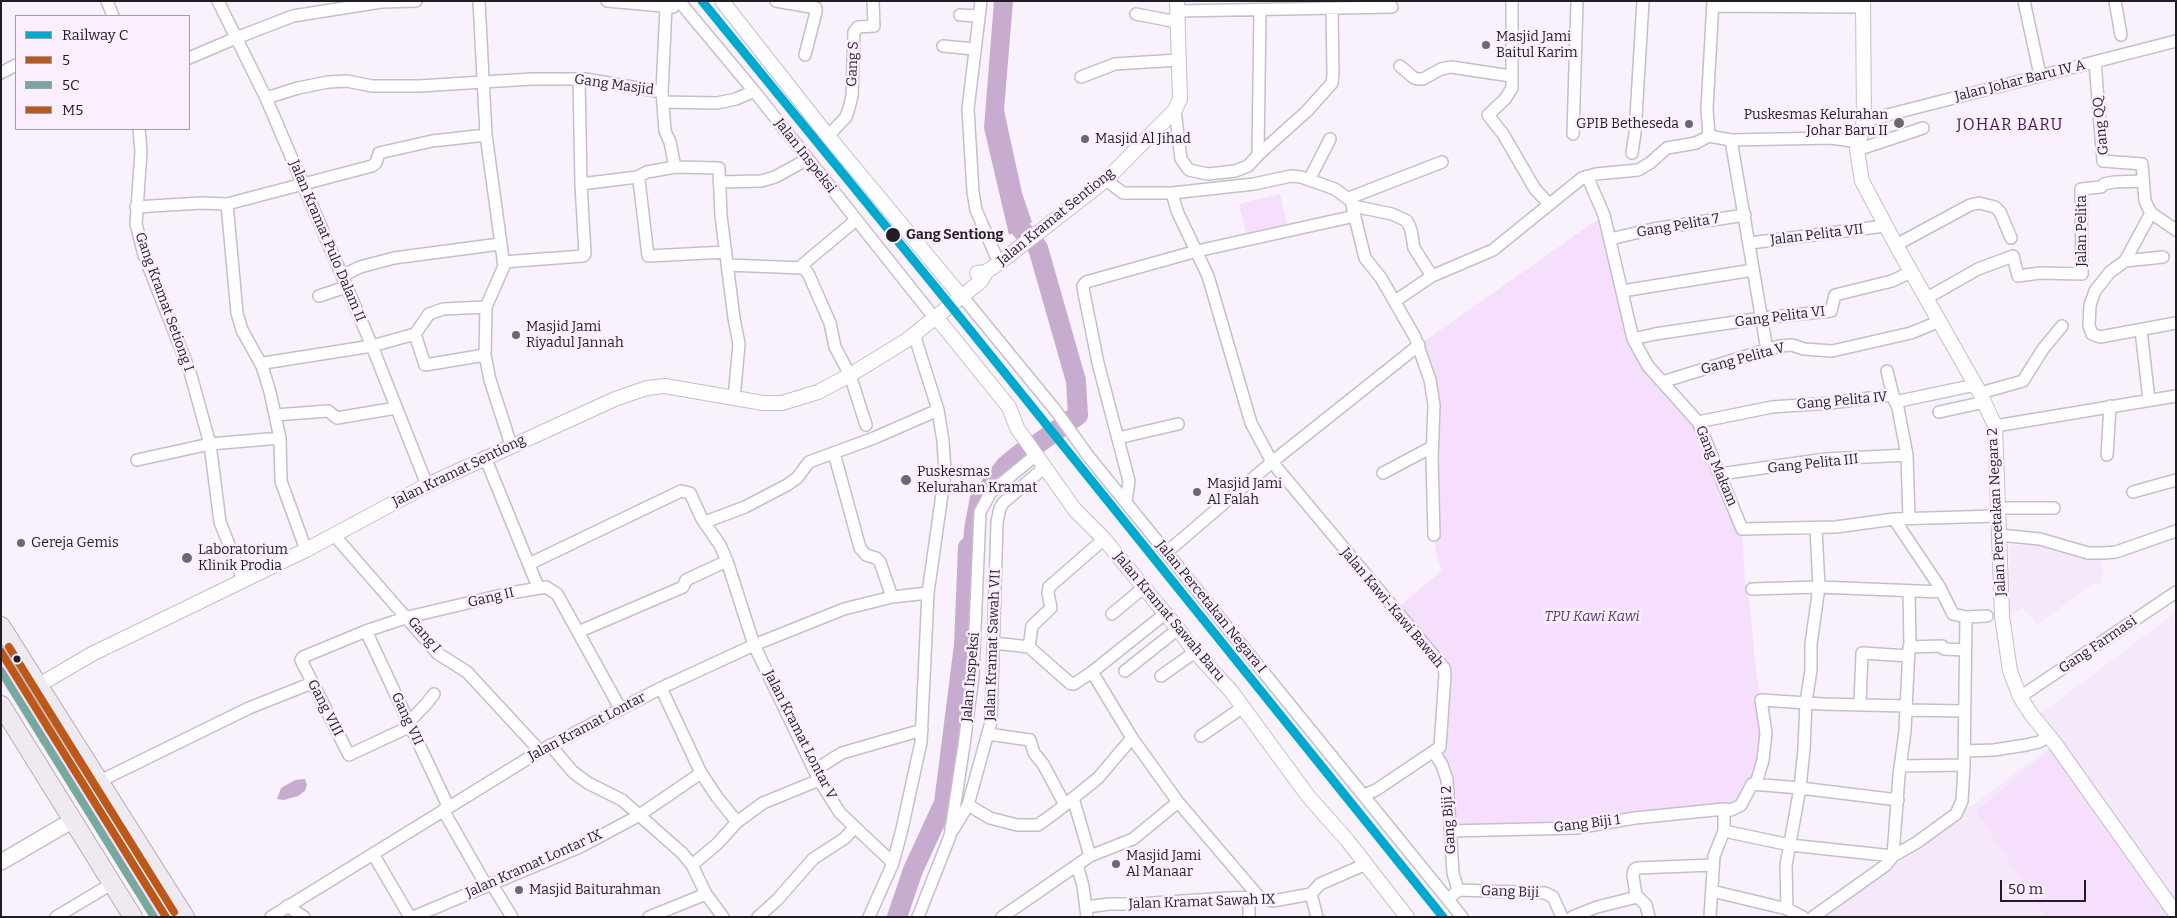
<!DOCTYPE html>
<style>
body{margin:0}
#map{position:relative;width:2177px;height:918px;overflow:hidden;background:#f9f2fc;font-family:Bitter,serif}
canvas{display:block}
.frame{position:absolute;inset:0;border:2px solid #221d24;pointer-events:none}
.legend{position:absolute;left:15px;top:15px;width:175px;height:115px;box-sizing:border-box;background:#fbefff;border:1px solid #a49ba7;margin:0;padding:6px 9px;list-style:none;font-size:15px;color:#221d24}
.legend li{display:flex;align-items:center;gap:10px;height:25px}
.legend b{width:25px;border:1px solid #a49ba7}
.scale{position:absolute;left:2000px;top:880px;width:86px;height:22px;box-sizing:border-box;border:2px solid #221d24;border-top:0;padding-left:6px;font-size:15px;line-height:18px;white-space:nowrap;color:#221d24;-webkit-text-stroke:4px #fbefff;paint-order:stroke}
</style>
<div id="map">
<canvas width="2177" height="918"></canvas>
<div class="frame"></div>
<ul class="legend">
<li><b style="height:6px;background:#00a9ce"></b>Railway C</li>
<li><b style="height:6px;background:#bc581a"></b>5</li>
<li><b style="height:6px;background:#78a99e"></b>5C</li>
<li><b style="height:6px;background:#bc581a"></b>M5</li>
</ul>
<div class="scale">50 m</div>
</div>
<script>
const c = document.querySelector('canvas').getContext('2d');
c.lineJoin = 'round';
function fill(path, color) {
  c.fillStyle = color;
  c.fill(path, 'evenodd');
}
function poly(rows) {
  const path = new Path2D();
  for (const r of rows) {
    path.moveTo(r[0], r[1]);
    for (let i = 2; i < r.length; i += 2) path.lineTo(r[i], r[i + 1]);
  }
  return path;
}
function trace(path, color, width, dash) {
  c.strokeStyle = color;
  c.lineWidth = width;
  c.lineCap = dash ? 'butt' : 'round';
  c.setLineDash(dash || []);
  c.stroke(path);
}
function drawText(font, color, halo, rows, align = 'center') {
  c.font = font + ' Bitter,serif';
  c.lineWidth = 5;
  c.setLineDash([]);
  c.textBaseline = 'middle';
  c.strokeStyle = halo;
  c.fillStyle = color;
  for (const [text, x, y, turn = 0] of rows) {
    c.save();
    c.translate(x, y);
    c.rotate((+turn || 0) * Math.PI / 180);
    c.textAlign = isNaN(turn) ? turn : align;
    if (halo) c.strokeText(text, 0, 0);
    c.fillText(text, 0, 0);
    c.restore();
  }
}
const built = poly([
 [2042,541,2100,555,2102,568,2104,569,2099,586,2093,584,2037,625,2023,608,2009,617,2010,546],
 [2176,612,2176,917,1821,917,2053,745,2036,717]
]);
const green = poly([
 [1280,194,1287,224,1246,234,1239,204],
 [1604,215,1633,339,1695,417,1742,529,1745,582,1749,600,1756,671,1766,733,1763,760,1741,805,1576,828,1450,831,1447,780,1434,752,1445,674,1395,610,1442,570,1436,554,1434,529,1434,405,1419,345],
 [1,652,104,817,166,917,150,917,1,681],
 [2056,745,2176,917,2046,917,1976,811]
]);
const water = poly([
 [994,1,1013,1,1004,110,1022,193,1032,222,1009,235,984,128],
 [1020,441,1031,454,991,488,974,573,961,574,964,529,970,496,998,459],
 [305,779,307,785,305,791,298,796,284,800,277,799,281,788,295,780]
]);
const river = poly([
 [1015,204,1021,229,1038,248,1076,381,1078,415,1015,460],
 [897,917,913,870,944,803,964,645,968,547]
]);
const minor = poly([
 [107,1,113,16],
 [218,1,266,98,372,346,427,485],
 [479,1,486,135,504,266,486,307,485,355,490,380,511,445],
 [607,1,673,7],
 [679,1,754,91,929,311],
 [776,1,816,8,816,12,805,55],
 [981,1,968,109,973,192,976,210,999,263],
 [1512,1,1512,88,1505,99,1488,115,1503,134,1535,189,1549,204],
 [2024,1,2040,75],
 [2115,1,2121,35],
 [1713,6,1863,7],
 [666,7,662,92,665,131,670,142,675,167],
 [1177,11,1392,7],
 [1136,14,1177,22],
 [960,15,979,16],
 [943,46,974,49],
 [189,58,236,38,293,16,381,2,416,1],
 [2095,62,2103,161,2142,164,2145,201,2151,213,2176,230],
 [1400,66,1414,78,1418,79,1423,79,1441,69,1451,67,1511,76],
 [1,73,16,65],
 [1081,77,1115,64,1178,60],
 [266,98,298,88,328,82,347,81,372,86,419,86,532,79,585,79,662,92],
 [663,102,717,103,736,99,754,91],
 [1175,110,1181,159,1189,170,1208,174,1235,171,1248,166,1258,155,1260,11],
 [1864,121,2176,41],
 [139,129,141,151,136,224,144,255,190,372,210,444,220,522,243,580],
 [1573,134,1577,1],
 [828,136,846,117,849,108,852,96,854,32,858,27,874,26,873,1],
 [1709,136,1731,140,1831,138,1859,142],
 [1709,136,1707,109,1713,1],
 [1731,140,1767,350],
 [1857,150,1923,128],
 [1632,153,1635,133,1643,1],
 [1258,155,1307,111,1332,83,1333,75,1332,8],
 [1587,176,1604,215,1633,339,1648,366,1698,422,1742,529,1836,527,1894,519,1997,516],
 [637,177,639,180,648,256,726,252],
 [1106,180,1123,193,1172,193,1177,211,1208,276,1251,423,1272,462,1444,668,1445,674,1440,747,1376,790,1364,795],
 [1309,180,1330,139],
 [719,182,761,181,775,177,808,159],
 [581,184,637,177,647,172,675,167,719,168,721,216,734,318,739,344,734,399],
 [1172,193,1254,184,1291,176,1301,177,1335,189,1351,201,1365,258,1381,278,1415,337,1430,380,1434,405,1432,459,1434,535],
 [1349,198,1442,162],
 [227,204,237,313,242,330,262,366,270,392,280,438,281,481,306,550],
 [1353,206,1392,214,1407,221,1411,230,1414,248,1432,276],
 [136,207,201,203,227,204,372,166,376,163,379,153,432,141,486,135],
 [1610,239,1653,229,1745,215],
 [1750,243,1885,226],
 [1896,245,1970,205,1979,203,1995,207,2000,212,2011,238],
 [2163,257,2125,261,2110,272,2095,291,2090,305,2089,326,2092,334,2100,337,2176,323],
 [2125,261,2151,213],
 [503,262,583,256,585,254,581,184,579,79],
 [728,265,803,268,808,273,830,323,835,347,850,375,866,425],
 [801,266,856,220],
 [342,276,360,267,394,258,500,244],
 [1622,291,1753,270],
 [319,296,346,287],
 [962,296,1056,411,1089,457,1462,917],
 [1927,298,1978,269,2013,256,2018,276,2040,273,2082,274,2081,189,2101,187,2104,184,2114,182,2142,181],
 [1395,301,1432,276,1493,250,1582,178,1596,174,1638,170,1650,163,1667,148,1696,143,1709,136],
 [2141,330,2149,400],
 [415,334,425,365,485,355],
 [1633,339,1655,334,1762,318,1831,311,1835,295,1892,281,1911,272],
 [262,366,264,363,372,346,415,334,429,314,443,309,486,307],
 [1887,371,1893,395],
 [1662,382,1779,346,1792,345,1804,349,1832,351,1911,333,1940,321],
 [1980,393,2023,381,2043,349,2062,326],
 [1895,402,1975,385],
 [1939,412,1985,402],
 [275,415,328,411,337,418,396,408],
 [1698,422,1772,407,1830,403,1893,395,1898,408,1907,455,1909,519],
 [1995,426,2176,396],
 [1118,438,1178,424],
 [834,453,860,548,866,555,876,558,880,562,892,597],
 [2107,455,2110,406],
 [485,457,538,587],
 [137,460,210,444,280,438],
 [1383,473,1432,447],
 [1720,474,1826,459,1907,455],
 [2133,492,2176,480],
 [1126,502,1129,481,1098,363,1084,293,1083,286,1086,282,1197,251,1355,216],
 [1997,508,2054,508],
 [1894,519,1939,586,1953,614,1966,617,1987,616],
 [705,522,745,507,787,485,797,478,809,462,874,438,938,410],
 [334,535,437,653,467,672,540,751],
 [1999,535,2040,539,2088,553,2103,553,2116,552,2176,531],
 [1167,552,1272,462,1419,345],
 [529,564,681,491,690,493,702,519,720,545,727,561,754,645,819,780,840,813,893,863],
 [1752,589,1819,587,1942,592],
 [1909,591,1910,645],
 [1112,614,1143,588],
 [366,631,448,806],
 [578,632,683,587,686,580,727,561],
 [994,643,1029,647,1071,684,1074,684,1092,672,1132,738,1178,802,1259,897],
 [1029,647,1032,626,1051,608,1048,593,1049,587,1104,539],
 [1125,671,1178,629],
 [1092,672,1166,613],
 [1161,676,1195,652],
 [661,688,701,773,717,797,737,822],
 [2020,697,2176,592],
 [1860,704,1862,653,1909,656],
 [1906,710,1965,711],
 [409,722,427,703,434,694],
 [411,726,349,755,301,660,303,657,366,631,408,617,510,593,546,587,557,594,620,708],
 [988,734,1030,740,1034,753,1043,764,1065,805],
 [1201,736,1243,707],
 [550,745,573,772,588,783,622,800,682,853,692,865,706,894,723,917],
 [1964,751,1994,750,2026,745,2039,742,2049,736],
 [1434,752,1442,765,1447,780,1453,873,1458,890],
 [1900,766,1964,765,1966,617],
 [815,770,842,753,922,730],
 [100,781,249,708,312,683],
 [1756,784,1763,760,1766,733,1761,700,1823,704,1906,706],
 [1073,798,1090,856],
 [968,805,990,818,1017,825,1038,825,1056,812,1098,778,1132,738],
 [443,810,486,885],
 [953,830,968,805,991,722,997,522,1000,508,1003,503,1045,467],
 [1450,831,1576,828,1635,818,1724,809],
 [1724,831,1790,845,1893,856,1899,775,1905,731,1909,647,1942,646,1944,649,1965,650],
 [373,854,410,917],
 [692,865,717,844,737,822,763,803,819,780],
 [1077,865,1083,886,1087,917],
 [491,883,512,917],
 [1712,891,1787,909,1803,917],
 [1311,894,1317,917],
 [1453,895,1458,890,1545,893,1553,897,1562,917],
 [1636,895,1646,905,1649,917],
 [1249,897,1249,917],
 [287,906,304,917],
 [1087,907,1109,904,1138,904,1228,898,1259,897,1273,901,1311,894,1320,884,1366,864],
 [1787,909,1786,865,1800,788,1898,800],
 [56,917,113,883],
 [271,917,540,751,661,688,754,645,844,609,892,597,928,593],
 [413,917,580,847,638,816,701,773],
 [649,917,706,894],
 [758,917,777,900,813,859,845,838,854,828],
 [869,917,893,863,902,829,921,742,928,593,945,473,943,441,938,410,914,334],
 [918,917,950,836,964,745,973,676,980,512,991,492,1036,455],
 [1002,917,1090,856,1133,839,1178,802],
 [1572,917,1597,907,1633,898,1636,895,1633,876,1634,870,1637,868,1713,865],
 [1710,917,1714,856,1724,831,1724,809,1731,810,1741,805,1752,784,1800,788,1804,749,1806,702,1811,670,1811,644,1819,587,1816,528],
 [1813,917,1886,865,1893,856,1916,843,1956,814,1962,801,1964,765]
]);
const tertiary = poly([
 [722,1,828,136,956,290],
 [1863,1,1864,121,1857,150,1862,181,1896,245,1980,393,1995,426,2002,616,2010,671,2020,697,2031,714,2056,745,2176,914],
 [977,273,986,272,999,263,1106,180,1175,110,1180,99,1177,1],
 [936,317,1009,407,1017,428,1075,510,1104,539,1178,629,1195,652,1231,691,1308,796,1347,840,1407,917],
 [39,685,92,654,306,550,427,485,615,399,647,388,665,386,763,403,782,403,818,392,850,375,907,340,981,281,986,272]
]);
const secondary = poly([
 [1,862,73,820]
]);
const primary = poly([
 [1,626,185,917],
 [1,705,133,917]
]);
const bus1 = poly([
 [1,652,166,917]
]);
const bus2 = poly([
 [1,671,154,917]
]);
const bus3 = poly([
 [9,647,174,912]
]);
const rail1 = poly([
 [702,1,950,305,1443,917]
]);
const markers = [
 [1486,45,5,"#6d6870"],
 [1899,123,6,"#6d6870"],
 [1689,124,5,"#6d6870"],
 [1085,139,5,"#6d6870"],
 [893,235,8,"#221d24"],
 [516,335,5,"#6d6870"],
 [906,480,6,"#6d6870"],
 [1197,492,5,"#6d6870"],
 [21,543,5,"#6d6870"],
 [187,558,6,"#6d6870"],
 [17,659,4.5,"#221d24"],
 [1116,864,5,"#6d6870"],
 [519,890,5,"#6d6870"]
];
const poiNames = [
 ["Masjid Jami",1496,37],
 ["Baitul Karim",1496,53],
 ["Puskesmas Kelurahan",1888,115,"right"],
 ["Johar Baru II",1888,131,"right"],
 ["GPIB Betheseda",1679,124,"right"],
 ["Masjid Al Jihad",1095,139],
 ["Masjid Jami",526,327],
 ["Riyadul Jannah",526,343],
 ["Puskesmas",917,472],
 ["Kelurahan Kramat",917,488],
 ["Masjid Jami",1207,484],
 ["Al Falah",1207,500],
 ["Gereja Gemis",31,543],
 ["Laboratorium",198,550],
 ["Klinik Prodia",198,566],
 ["Masjid Jami",1126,856],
 ["Al Manaar",1126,872],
 ["Masjid Baiturahman",529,890]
];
const streetNames = [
 ["Gang S",853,64,-88],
 ["Jalan Johar Baru IV A",2020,81,-14],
 ["Gang Masjid",614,85,8],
 ["Gang QQ",2101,126,-96],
 ["Jalan Inspeksi",805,156,52],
 ["Jalan Kramat Sentiong",1056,217,-39],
 ["Gang Pelita 7",1678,226,-10],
 ["Jalan Pelita",2082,231,-90],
 ["Jalan Pelita VII",1817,235,-7],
 ["Jalan Kramat Pulo Dalam II",327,241,67],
 ["Gang Kramat Setiong I",164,302,70],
 ["Gang Pelita VI",1780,317,-7],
 ["Gang Pelita V",1743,359,-15],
 ["Gang Pelita IV",1842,401,-5],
 ["Gang Pelita III",1813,464,-6],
 ["Gang Makam",1716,466,67],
 ["Jalan Kramat Sentiong",459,471,-26],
 ["Jalan Percetakan Negara 2",1997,512,-93],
 ["Gang II",491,598,-13],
 ["Jalan Percetakan Negara I",1211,607,51],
 ["Jalan Kawi-Kawi Bawah",1392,608,50],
 ["Jalan Kramat Sawah Baru",1169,617,50],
 ["Gang I",424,635,49],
 ["Jalan Kramat Sawah VII",993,645,-88],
 ["Gang Farmasi",2098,645,-34],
 ["Jalan Inspeksi",971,677,-85],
 ["Gang VIII",325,708,63],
 ["Gang VII",407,719,65],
 ["Jalan Kramat Lontar",587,727,-28],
 ["Jalan Kramat Lontar V",800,735,63],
 ["Gang Biji 2",1449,820,-94],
 ["Gang Biji 1",1587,824,-7],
 ["Jalan Kramat Lontar IX",534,864,-24],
 ["Gang Biji",1510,892,2],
 ["Jalan Kramat Sawah IX",1202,902,-2]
];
const stopNames = [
 ["Gang Sentiong",906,235]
];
const parkNames = [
 ["TPU Kawi Kawi",1592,617]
];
const quarterNames = [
 ["JOHAR BARU",2010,126]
];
fill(built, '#f6e8fb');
fill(green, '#f5dffc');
fill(water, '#c7acd0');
trace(river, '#c7acd0', 20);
trace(minor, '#c5bfc8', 14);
trace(tertiary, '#c5bfc8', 16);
trace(secondary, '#c5bfc8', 18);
trace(primary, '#b5abb8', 20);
trace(minor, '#fefdff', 11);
trace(tertiary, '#fefdff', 14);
trace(secondary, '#fefdff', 15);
trace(primary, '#eeeaef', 18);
trace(bus1, '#bc581a', 8);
trace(bus2, '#78a99e', 8);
trace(bus3, '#bc581a', 8);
trace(rail1, '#00a9ce', 9);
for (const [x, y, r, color] of markers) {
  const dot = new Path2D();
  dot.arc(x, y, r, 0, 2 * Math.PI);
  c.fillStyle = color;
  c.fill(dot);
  trace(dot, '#fbefff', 2);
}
drawText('14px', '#221d24', '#fbefff', poiNames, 'left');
drawText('14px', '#221d24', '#fbefff', streetNames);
drawText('bold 14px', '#221d24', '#fbefff', stopNames, 'left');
drawText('italic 14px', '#60326e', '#fbefff', parkNames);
c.letterSpacing = '1px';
drawText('16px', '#441b4f', '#fbefff', quarterNames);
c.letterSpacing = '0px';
</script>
